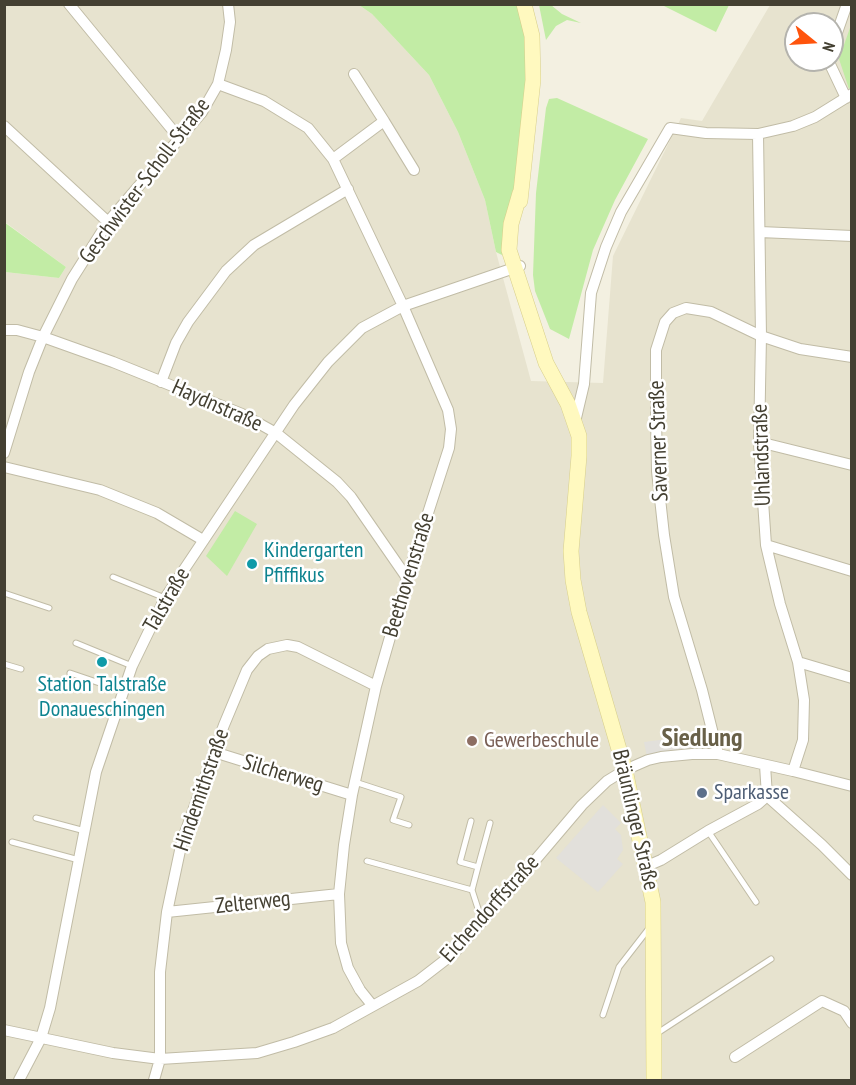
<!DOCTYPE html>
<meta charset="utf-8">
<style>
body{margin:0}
#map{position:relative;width:856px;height:1085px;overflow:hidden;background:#f3f0e1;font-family:"PT Sans Narrow",sans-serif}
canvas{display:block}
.frame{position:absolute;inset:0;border:6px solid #444032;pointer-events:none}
.north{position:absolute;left:784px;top:12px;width:60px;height:60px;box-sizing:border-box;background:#fff;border:2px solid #b4b3ad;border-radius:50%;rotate:108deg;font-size:16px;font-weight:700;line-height:24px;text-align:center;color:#444032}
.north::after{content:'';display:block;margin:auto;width:21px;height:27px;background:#ff540c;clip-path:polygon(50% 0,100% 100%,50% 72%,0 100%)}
</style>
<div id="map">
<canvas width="856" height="1085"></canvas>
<div class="frame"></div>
<div class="north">N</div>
</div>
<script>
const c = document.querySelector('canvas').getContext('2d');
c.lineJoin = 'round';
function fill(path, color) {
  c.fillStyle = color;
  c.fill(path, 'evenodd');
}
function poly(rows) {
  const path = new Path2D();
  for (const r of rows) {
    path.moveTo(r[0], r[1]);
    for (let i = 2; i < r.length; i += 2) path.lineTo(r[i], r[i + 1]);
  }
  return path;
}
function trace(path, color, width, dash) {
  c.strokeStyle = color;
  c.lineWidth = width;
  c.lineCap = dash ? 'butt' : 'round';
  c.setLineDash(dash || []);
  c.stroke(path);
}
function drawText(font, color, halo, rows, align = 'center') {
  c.font = font + ' "PT Sans Narrow",sans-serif';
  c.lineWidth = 5;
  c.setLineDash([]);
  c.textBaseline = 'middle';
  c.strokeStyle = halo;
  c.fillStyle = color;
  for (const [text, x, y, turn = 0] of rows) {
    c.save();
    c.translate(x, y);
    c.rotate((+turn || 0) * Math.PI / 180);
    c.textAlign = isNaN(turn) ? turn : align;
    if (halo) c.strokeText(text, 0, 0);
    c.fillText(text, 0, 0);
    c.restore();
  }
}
const residential = poly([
 [5,5,359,5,372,14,429,75,458,132,485,200,496,252,531,381,603,383,613,256,681,118,702,121,770,5,851,5,851,1080,5,1080,5,272,59,278,66,267,5,222],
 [796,24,832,24,832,60,796,60]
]);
const green = poly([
 [359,5,519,5,525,27,528,81,517,174,503,239,502,255,496,252,485,200,458,132,429,75,372,14],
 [539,5,551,5,562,14,581,23,567,20,556,26,546,40],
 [662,5,729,5,716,32],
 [851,25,852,87,849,89,839,59],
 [557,98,648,139,615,200,593,250,569,339,550,329,535,291,533,275,536,193,546,108,549,99],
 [4,222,66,267,59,278,5,272],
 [235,511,257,524,227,576,206,556]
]);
const parking = poly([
 [690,736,692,751,647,757,644,742],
 [603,805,621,823,615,829,621,835,623,850,617,859,623,864,598,892,556,858]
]);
const lane = poly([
 [113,577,165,598],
 [4,593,49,608],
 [76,643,132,666],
 [4,664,21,669],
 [70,673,123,691],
 [355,782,401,797,393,820,409,825],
 [36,818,85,831],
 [471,821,460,862,478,867,472,890,482,921],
 [708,831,756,902],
 [12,842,79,860],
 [367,861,472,890],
 [478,867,490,823],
 [603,1015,619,967,650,927],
 [656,1034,771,959]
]);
const street = poly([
 [69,4,179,138],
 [832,47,847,4],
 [828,60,846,98],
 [218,84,264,101,308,128,333,159,403,306,448,410,451,429,449,448,407,578,376,686,352,795,344,845,339,894,341,943,348,968,360,990,372,1005],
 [384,121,414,170],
 [4,126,108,222],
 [758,134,761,336,759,442,766,545,780,604,798,662,804,700,803,740,793,771],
 [333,159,384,121,354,74],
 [760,232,852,236],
 [4,330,17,330,43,337,113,362,242,414,276,433,337,482,351,497,407,578],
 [161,382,176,343,188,322,226,271,254,245,348,189],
 [575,422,584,384,591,293,606,247,621,212,670,128,706,133,758,134,793,126,815,117,852,94],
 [759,442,852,465],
 [4,453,29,372,43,337,72,279,108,222,202,112,218,84,226,50,230,22,228,4],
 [4,467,100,490,157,513,203,540],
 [766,545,852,571],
 [798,662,852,678],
 [214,752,352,795],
 [718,754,702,690,674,597,664,535,657,471,656,416,656,350,665,322,673,313,686,308,711,312,761,336,800,349,852,357],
 [765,765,767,796,822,845,852,875],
 [647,866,661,860,708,831,758,804,767,796],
 [167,912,339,894],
 [4,1030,113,1053,160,1059,257,1053,294,1042,333,1028,418,981,453,954,509,891,582,805,607,781,625,770,648,760,661,757,692,754,718,754,793,771,852,786],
 [735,1057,822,1001,844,1011,852,1023],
 [19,1080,41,1038,50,1008,96,772,132,666,165,598,294,405,328,362,362,328,403,306,520,266],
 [154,1080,160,1059,160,972,167,912,182,841,224,725,247,670,258,656,268,649,287,645,298,647,376,686]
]);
const secondary = poly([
 [520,193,511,224,509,250,546,363,568,404,579,436,579,456,571,551,573,580,579,612,625,770,653,902,654,1080],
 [520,201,533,80,532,36,524,4]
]);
const markers = [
 [252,564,6,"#0f9aa8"],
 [102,662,6,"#0f9aa8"],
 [472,741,6,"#8d6e63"],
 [702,793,6,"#5c6f8a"]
];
const streetNames = [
 ["Geschwister-Scholl-Straße",145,181,-53],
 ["Haydnstraße",217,406,24],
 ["Saverner Straße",659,441,-92],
 ["Uhlandstraße",762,455,-92],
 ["Beethovenstraße",409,575,-73],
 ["Talstraße",167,600,-60],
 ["Silcherweg",283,774,17],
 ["Hindemithstraße",202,790,-71],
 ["Bräunlinger Straße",635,820,77],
 ["Zelterweg",253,903,-6],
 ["Eichendorffstraße",490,909,-48]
];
const cultureNames = [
 ["Kindergarten",264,551],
 ["Pfiffikus",264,576],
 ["Station Talstraße",102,685,"center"],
 ["Donaueschingen",102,710,"center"]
];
const educationNames = [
 ["Gewerbeschule",484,741]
];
const serviceNames = [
 ["Sparkasse",714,793]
];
const quarterNames = [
 ["Siedlung",702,739]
];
fill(residential, '#e7e3cf');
fill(green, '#c2eca5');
fill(parking, '#e2e0db');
trace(lane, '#c1bca6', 7);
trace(street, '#c1bca6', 12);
trace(secondary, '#d8cf8b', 16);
trace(lane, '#fff', 5);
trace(street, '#fff', 10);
trace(secondary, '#fff9bf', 15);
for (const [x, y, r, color] of markers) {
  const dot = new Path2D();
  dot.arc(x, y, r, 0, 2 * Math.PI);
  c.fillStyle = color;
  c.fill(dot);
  trace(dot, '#fff', 2);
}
drawText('22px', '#444032', '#fff', streetNames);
drawText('22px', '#0d838f', '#fff', cultureNames, 'left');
drawText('22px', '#785e54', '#fff', educationNames, 'left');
drawText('22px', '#4e5e75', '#fff', serviceNames, 'left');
drawText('bold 26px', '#686048', '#fff', quarterNames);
</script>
